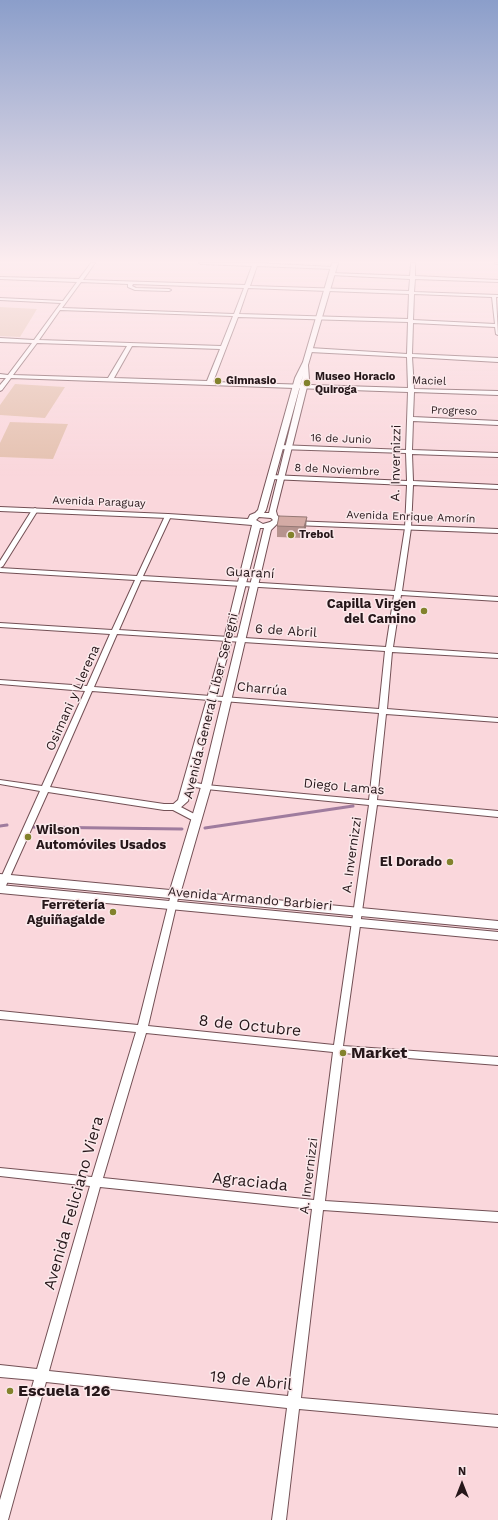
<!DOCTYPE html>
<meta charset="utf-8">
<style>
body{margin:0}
#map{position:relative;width:498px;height:1520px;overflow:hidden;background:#fad7dc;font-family:"Work Sans",sans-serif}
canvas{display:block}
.north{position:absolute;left:442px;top:1464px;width:40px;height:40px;-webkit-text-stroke:3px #fbe9eb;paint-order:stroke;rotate:0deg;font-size:11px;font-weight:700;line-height:16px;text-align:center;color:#26171a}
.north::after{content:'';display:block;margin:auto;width:14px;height:18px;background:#26171a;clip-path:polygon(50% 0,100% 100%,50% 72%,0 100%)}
</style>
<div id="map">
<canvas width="498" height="1520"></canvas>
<div class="north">N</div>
</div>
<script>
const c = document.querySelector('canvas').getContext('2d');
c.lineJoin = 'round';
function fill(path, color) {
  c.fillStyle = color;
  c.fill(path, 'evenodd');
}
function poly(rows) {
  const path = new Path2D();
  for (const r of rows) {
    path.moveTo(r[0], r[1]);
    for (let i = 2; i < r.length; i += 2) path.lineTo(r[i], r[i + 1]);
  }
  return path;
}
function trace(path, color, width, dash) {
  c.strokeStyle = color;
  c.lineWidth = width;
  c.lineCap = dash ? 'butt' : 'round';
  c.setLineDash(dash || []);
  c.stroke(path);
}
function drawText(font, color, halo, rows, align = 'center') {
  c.font = font + ' "Work Sans",sans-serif';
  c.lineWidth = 3;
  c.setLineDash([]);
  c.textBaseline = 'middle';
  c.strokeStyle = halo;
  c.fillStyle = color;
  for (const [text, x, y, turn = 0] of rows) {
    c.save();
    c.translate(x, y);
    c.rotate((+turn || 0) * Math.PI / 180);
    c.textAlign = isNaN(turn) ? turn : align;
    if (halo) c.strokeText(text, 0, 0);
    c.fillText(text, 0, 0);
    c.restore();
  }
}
const green = poly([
 [0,307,37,309,20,337,0,336],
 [15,384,65,387,45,418,0,415,0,405],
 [10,422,68,424,53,459,0,457,0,443]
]);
const stream = poly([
 [0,826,7,825],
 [31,827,182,829],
 [205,828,353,806]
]);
const minor = poly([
 [91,263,95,263,83,280,245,285,252,266,201,264,199,263,258,263,333,267,335,268,333,269,257,266,250,286,409,291,410,279,331,275,329,274,331,273,410,276,411,263,415,263,415,276,498,280,498,282,415,279,414,292,498,295,498,297,496,297,498,335,496,334,495,327,413,323,412,354,498,358,498,362,412,357,414,389,498,391,498,395,414,392,413,417,498,421,498,425,413,421,412,450,498,453,498,457,412,454,413,481,498,485,498,489,413,485,411,528,402,591,498,597,498,601,401,595,393,647,498,654,498,658,392,652,387,709,498,718,498,722,386,714,377,800,498,811,498,817,377,805,343,1046,498,1057,498,1065,343,1053,325,1201,498,1212,498,1222,323,1210,301,1398,498,1415,498,1427,299,1409,286,1520,272,1520,287,1408,46,1382,8,1520,0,1520,0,1500,34,1380,0,1377,0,1365,37,1369,90,1186,0,1176,0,1168,92,1177,136,1032,0,1019,0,1011,138,1025,171,894,172,892,175,891,178,892,179,894,148,1026,334,1045,369,805,206,789,185,785,184,783,188,781,206,785,369,800,379,713,92,691,50,787,164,804,175,804,200,817,201,819,200,821,194,821,173,810,164,810,48,792,4,890,3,892,0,893,0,880,40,791,0,784,0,780,42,786,85,691,0,684,0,680,87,686,110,634,0,627,0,623,112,630,135,580,0,572,0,568,137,576,165,516,168,514,171,516,143,576,395,591,405,528,407,485,271,479,268,477,271,475,407,481,406,453,279,449,276,447,279,445,406,450,408,392,11,378,2,390,0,391,0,385,6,378,0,378,0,374,8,375,32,343,0,342,0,338,34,340,61,303,0,300,0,298,63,301,77,282,0,279,0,277,79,279,91,263],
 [81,282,128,284,128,287,135,290,169,291,171,290,169,289,136,288,132,286,133,284,244,288,234,314,62,308,81,282],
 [248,288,409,294,408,319,239,314,248,288],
 [414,294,492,297,495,324,413,320,414,294],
 [60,310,233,316,221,346,39,340,60,310],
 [238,317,408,322,407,354,310,348,307,350,310,352,407,357,408,388,213,382,238,317],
 [37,343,127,346,108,378,13,375,37,343],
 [132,346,220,349,207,381,114,378,132,346],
 [141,580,394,595,386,647,119,630,141,580],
 [117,634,385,651,379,709,94,687,117,634],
 [146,1033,333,1052,314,1200,103,1178,146,1033],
 [100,1187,312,1209,288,1396,49,1371,100,1187],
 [495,263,498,263,498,264,495,264,495,263],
 [35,508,38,510,3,566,0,568,0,561,32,510,35,508]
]);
const tertiary = poly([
 [332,263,338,263,308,365,309,379,276,511,277,515,281,520,271,530,211,787,181,891,498,921,498,929,0,882,0,874,170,890,201,787,264,528,260,528,232,639,188,801,179,809,175,810,170,807,178,800,224,639,252,525,168,518,0,511,0,507,168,514,248,519,250,515,255,513,258,510,295,378,303,362,332,263],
 [303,375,269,513,264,513,266,510,303,375],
 [259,517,271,518,273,520,270,522,263,524,256,520,259,517],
 [291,521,498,529,498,533,294,525,290,523,291,521],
 [0,885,498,932,498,940,0,893,0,885]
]);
const wall = poly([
 [279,516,306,528,304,538,277,537,277,526]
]);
const shadedWall = poly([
 [307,517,306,528,304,538,304,527]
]);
const building = poly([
 [279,516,307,517,304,527,277,526,279,516]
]);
const markers = [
 [218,381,4,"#82822c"],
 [307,383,4,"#82822c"],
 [291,535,4,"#82822c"],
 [424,611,4,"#82822c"],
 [28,837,4,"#82822c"],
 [450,862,4,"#82822c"],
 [113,912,4,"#82822c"],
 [343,1053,4,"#82822c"],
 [10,1391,4,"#82822c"]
];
const farPoinames = [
 ["Museo Horacio",315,377],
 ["Quiroga",315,390],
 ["Gimnasio",226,381],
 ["Trebol",299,535]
];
const farStreetnames = [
 ["Maciel",429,381,2],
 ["Progreso",454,411,2],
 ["16 de Junio",341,439,2],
 ["8 de Noviembre",337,470,3],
 ["Avenida Paraguay",99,502,2],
 ["Avenida Enrique Amorín",411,517,2]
];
const streetNames = [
 ["A. Invernizzi",396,463,-89],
 ["Guaraní",250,573,3],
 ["6 de Abril",286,631,4],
 ["Charrúa",262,689,5],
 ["Osimani y Llerena",73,698,-66],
 ["Avenida General Líber Seregni",211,706,-76],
 ["Diego Lamas",344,787,5],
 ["A. Invernizzi",352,855,-82],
 ["Avenida Armando Barbieri",250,899,5],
 ["A. Invernizzi",309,1176,-83]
];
const poiNames = [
 ["Capilla Virgen",416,604],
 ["del Camino",416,619],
 ["Wilson",36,830,"left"],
 ["Automóviles Usados",36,845,"left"],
 ["El Dorado",442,862],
 ["Ferretería",105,905],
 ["Aguiñagalde",105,920]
];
const nearStreetnames = [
 ["8 de Octubre",250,1026,6],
 ["Agraciada",250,1182,6],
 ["Avenida Feliciano Viera",74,1203,-74],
 ["19 de Abril",251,1381,6]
];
const nearPoinames = [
 ["Market",351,1053],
 ["Escuela 126",18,1391]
];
fill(green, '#e4c0ae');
trace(stream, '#9f7c9e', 3);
trace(minor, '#735055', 2);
trace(tertiary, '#735055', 2);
fill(minor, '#fff');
fill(tertiary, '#fff');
fill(wall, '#b6938e');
fill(shadedWall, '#947874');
fill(building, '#d4aba5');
trace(building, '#947874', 1);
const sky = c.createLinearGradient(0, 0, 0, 476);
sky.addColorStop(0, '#8b9eca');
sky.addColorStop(0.55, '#fdedef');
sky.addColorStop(1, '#fdedef00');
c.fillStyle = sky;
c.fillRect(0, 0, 498, 476);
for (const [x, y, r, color] of markers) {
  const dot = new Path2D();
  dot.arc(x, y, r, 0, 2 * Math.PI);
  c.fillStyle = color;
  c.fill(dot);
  trace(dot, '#fbe9eb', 1.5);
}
drawText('bold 11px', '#26171a', '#fbe9eb', farPoinames, 'left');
drawText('11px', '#26171a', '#fbe9eb', farStreetnames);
drawText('13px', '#26171a', '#fbe9eb', streetNames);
drawText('bold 13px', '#26171a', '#fbe9eb', poiNames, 'right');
drawText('16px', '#26171a', '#fbe9eb', nearStreetnames);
drawText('bold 16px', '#26171a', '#fbe9eb', nearPoinames, 'left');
</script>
